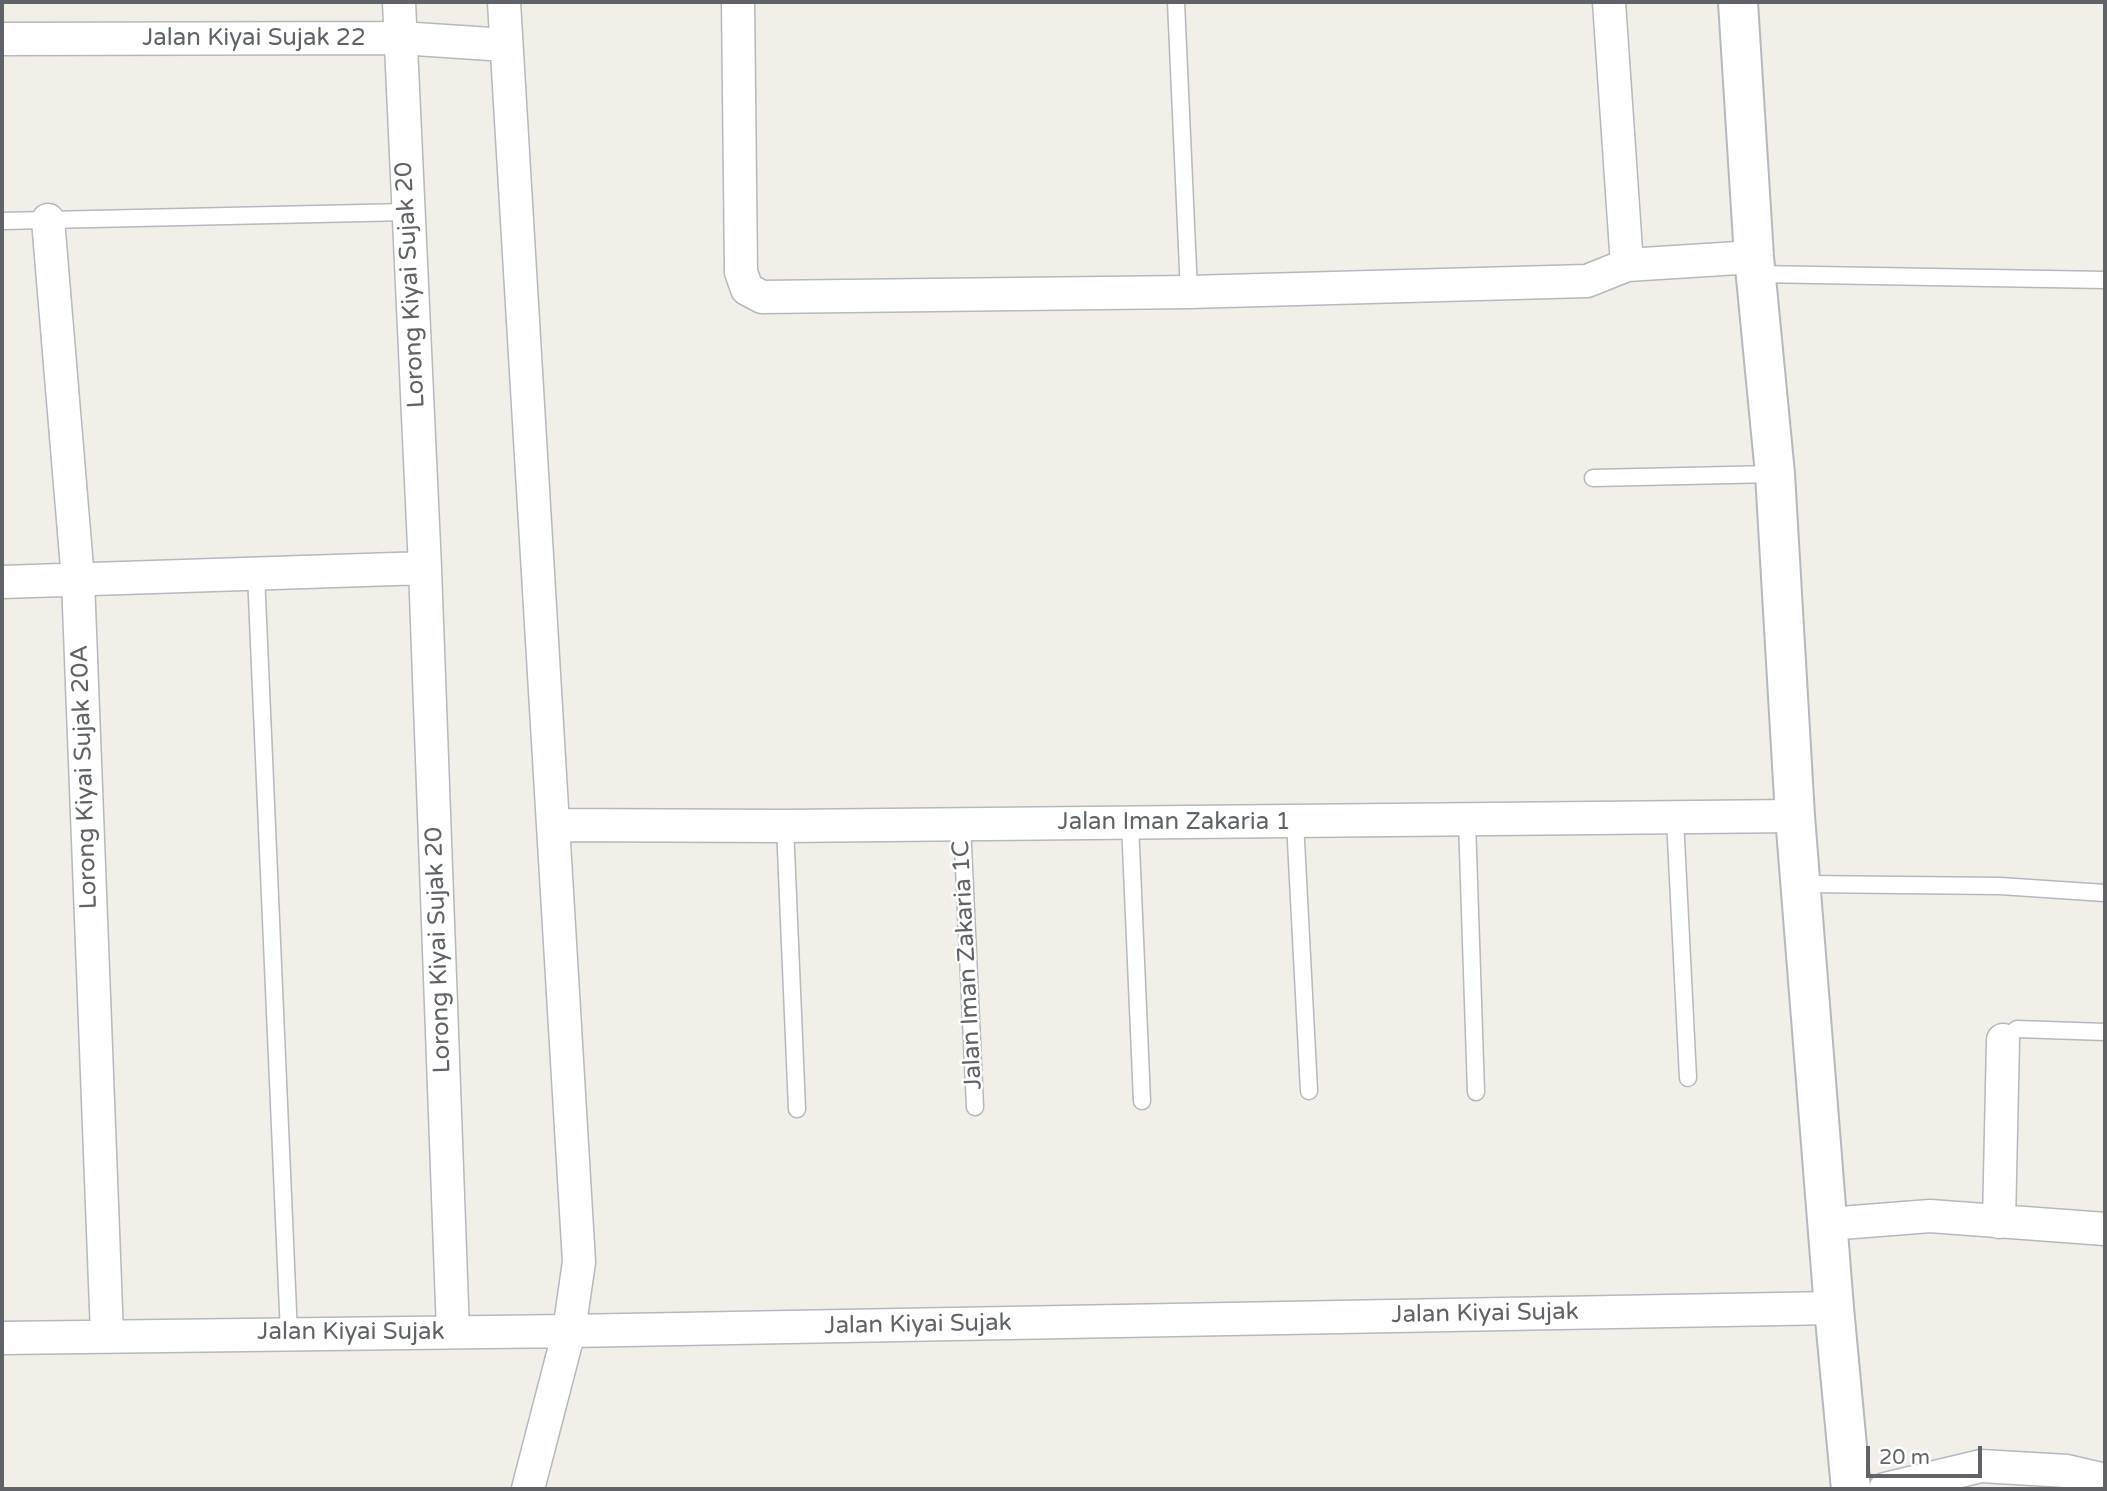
<!DOCTYPE html>
<style>
body{margin:0}
#map{position:relative;width:2107px;height:1491px;overflow:hidden;background:#f1efe8;font-family:"Varela Round",sans-serif}
canvas{display:block}
.frame{position:absolute;inset:0;border:4px solid #5f6368;pointer-events:none}
.scale{position:absolute;left:1866px;top:1446px;width:116px;height:32px;box-sizing:border-box;border:4px solid #5f6368;border-top:0;padding-left:9px;font-size:21px;line-height:24px;white-space:nowrap;color:#5f6368;-webkit-text-stroke:5px #fff;paint-order:stroke}
</style>
<div id="map">
<canvas width="2107" height="1491"></canvas>
<div class="frame"></div>
<div class="scale">20 m</div>
</div>
<script>
const c = document.querySelector('canvas').getContext('2d');
c.lineJoin = 'round';
function poly(rows) {
  const path = new Path2D();
  for (const r of rows) {
    path.moveTo(r[0], r[1]);
    for (let i = 2; i < r.length; i += 2) path.lineTo(r[i], r[i + 1]);
  }
  return path;
}
function trace(path, color, width, dash) {
  c.strokeStyle = color;
  c.lineWidth = width;
  c.lineCap = dash ? 'butt' : 'round';
  c.setLineDash(dash || []);
  c.stroke(path);
}
function drawText(font, color, halo, rows, align = 'center') {
  c.font = font + ' "Varela Round",sans-serif';
  c.lineWidth = 5;
  c.setLineDash([]);
  c.textBaseline = 'middle';
  c.strokeStyle = halo;
  c.fillStyle = color;
  for (const [text, x, y, turn = 0] of rows) {
    c.save();
    c.translate(x, y);
    c.rotate((+turn || 0) * Math.PI / 180);
    c.textAlign = isNaN(turn) ? turn : align;
    if (halo) c.strokeText(text, 0, 0);
    c.fillText(text, 0, 0);
    c.restore();
  }
}
const service = poly([
 [1176,2,1189,292],
 [2,221,408,212],
 [1757,274,2105,280],
 [1593,478,1775,474],
 [256,574,289,1334],
 [1675,819,1688,1078],
 [1467,821,1476,1092],
 [1295,822,1309,1091],
 [1130,823,1142,1101],
 [962,824,975,1107],
 [785,826,797,1109],
 [1802,884,2000,886,2105,893],
 [2003,1040,2017,1029,2105,1032]
]);
const minor = poly([
 [399,2,425,568,453,1332],
 [504,2,579,1262,569,1331,528,1489],
 [738,2,741,272,747,289,762,297,1189,292,1587,281,1627,265,1754,257],
 [1609,2,1627,265],
 [2,39,400,38,506,45],
 [48,220,78,580,107,1335],
 [2,582,425,568],
 [553,825,785,826,1795,816],
 [1999,1222,2003,1040],
 [1828,1224,1930,1216,2105,1229],
 [2,1338,569,1331,1834,1308],
 [1885,1489,1981,1466,2067,1471,2105,1480]
]);
const tertiary = poly([
 [1738,2,1754,257,1775,474,1795,816,1834,1308,1851,1489]
]);
const streetNames = [
 ["Jalan Kiyai Sujak 22",254,39],
 ["Lorong Kiyai Sujak 20",411,285,-93],
 ["Lorong Kiyai Sujak 20A",85,777,-92],
 ["Jalan Iman Zakaria 1",1174,823],
 ["Lorong Kiyai Sujak 20",439,950,-92],
 ["Jalan Iman Zakaria 1C",968,965,-93],
 ["Jalan Kiyai Sujak",1485,1314,-1],
 ["Jalan Kiyai Sujak",918,1325,-1],
 ["Jalan Kiyai Sujak",351,1333]
];
trace(service, '#b5b8bc', 19);
trace(minor, '#b5b8bc', 35);
trace(tertiary, '#b5b8bc', 42);
trace(service, '#fff', 16);
trace(minor, '#fff', 32);
trace(tertiary, '#fff', 38);
drawText('24px', '#5f6368', '#fff', streetNames);
</script>
